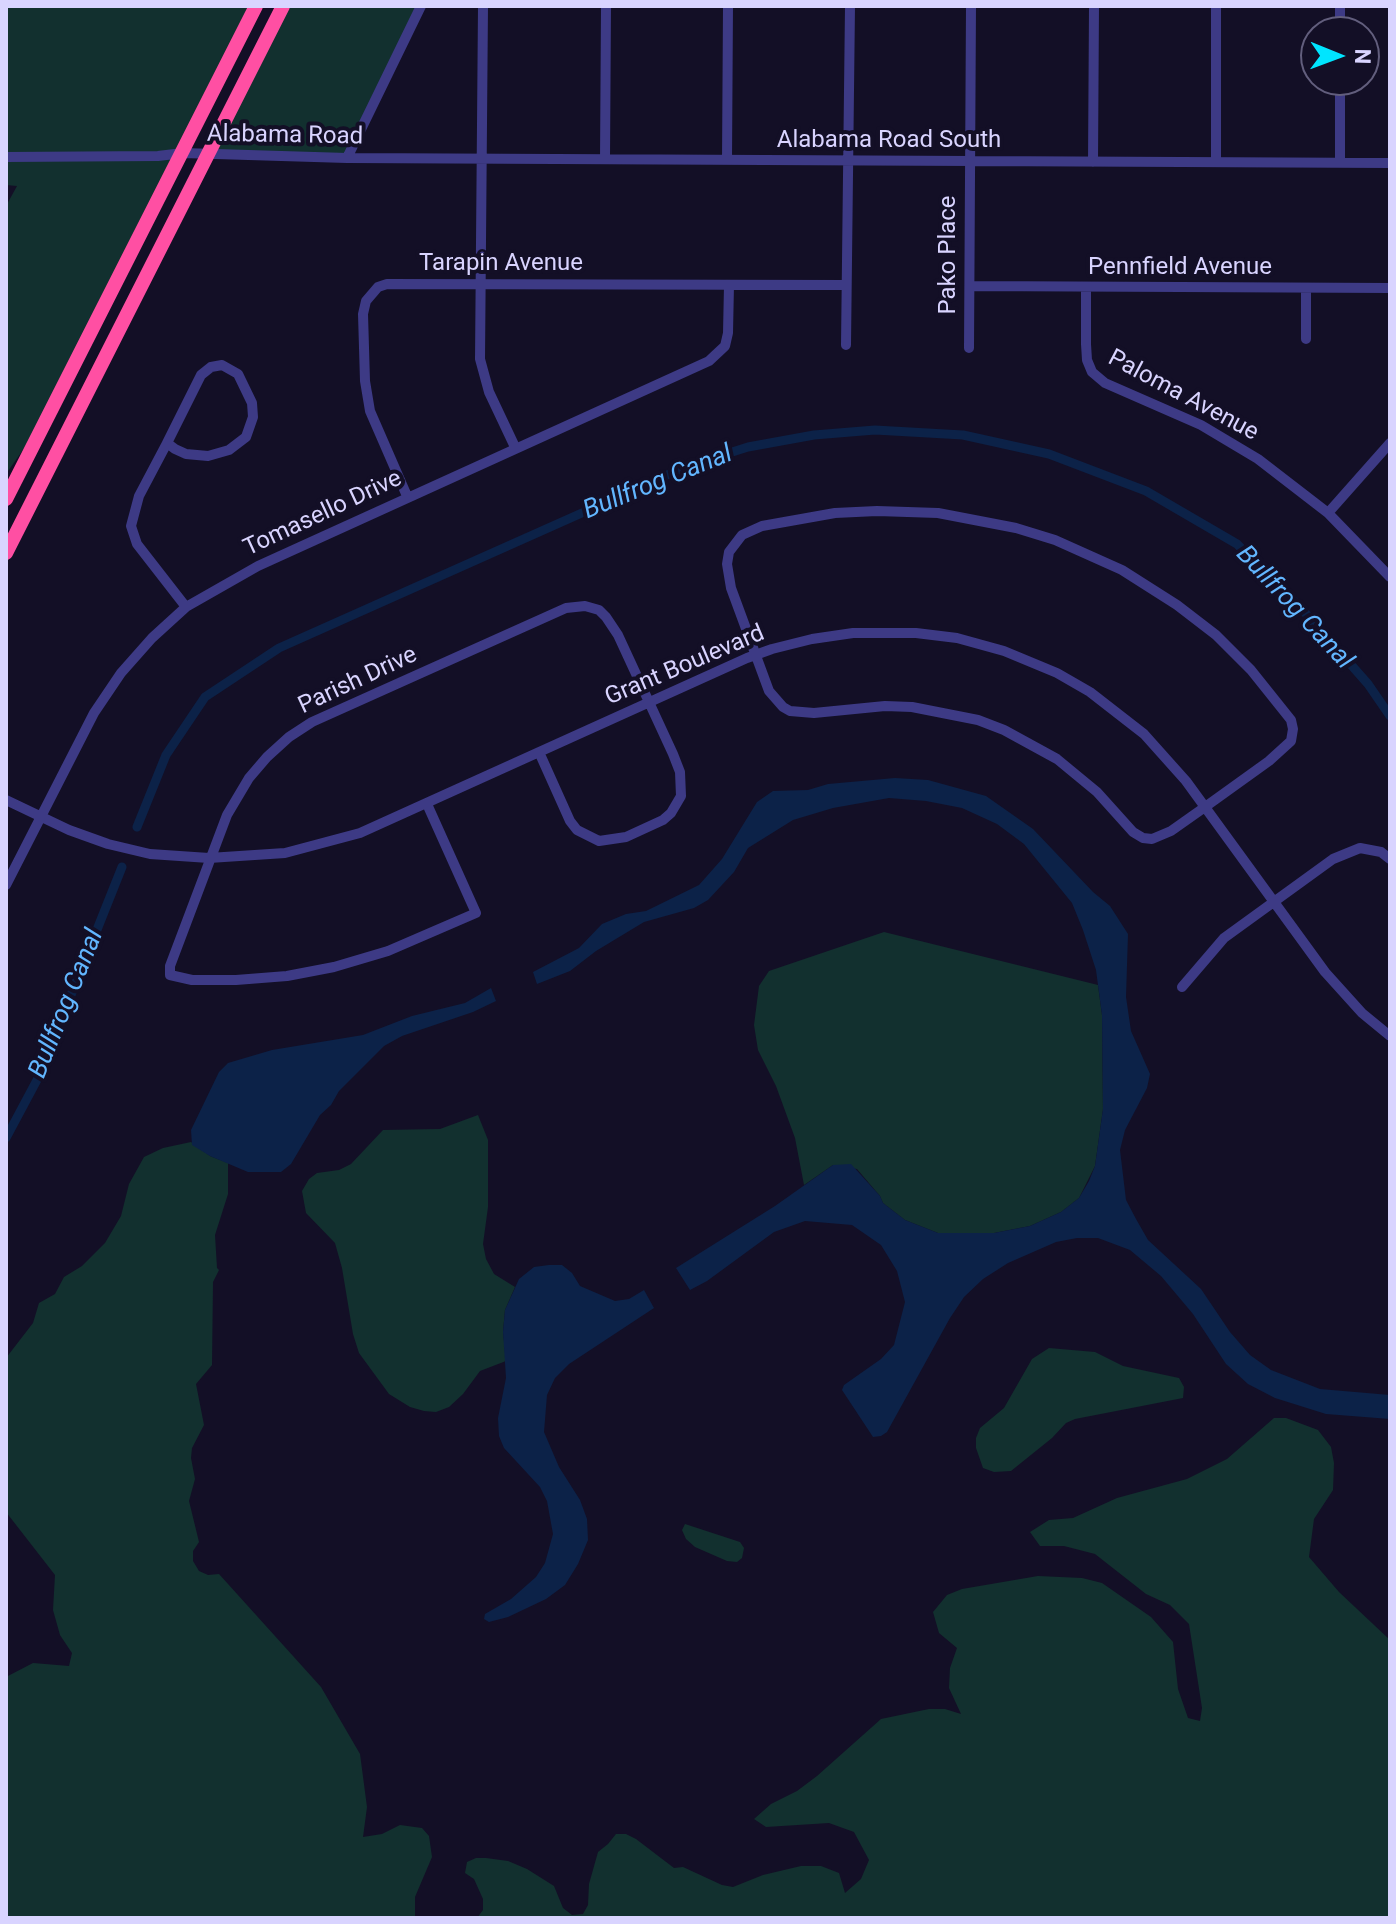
<!DOCTYPE html>
<style>
body{margin:0}
#map{position:relative;width:1396px;height:1924px;overflow:hidden;background:#130f26;font-family:Roboto,sans-serif}
canvas{display:block}
.frame{position:absolute;inset:0;border:8px solid #d9d4ff;pointer-events:none}
.north{position:absolute;left:1300px;top:16px;width:80px;height:80px;box-sizing:border-box;background:#130f26;border:2px solid #625e7d;border-radius:50%;rotate:91deg;font-size:22px;font-weight:700;line-height:32px;text-align:center;color:#d9d4ff}
.north::after{content:'';display:block;margin:auto;width:28px;height:36px;background:#00e5ff;clip-path:polygon(50% 0,100% 100%,50% 72%,0 100%)}
</style>
<div id="map">
<canvas width="1396" height="1924"></canvas>
<div class="frame"></div>
<div class="north">N</div>
</div>
<script>
const c = document.querySelector('canvas').getContext('2d');
c.lineJoin = 'round';
function fill(path, color) {
  c.fillStyle = color;
  c.fill(path, 'evenodd');
}
function poly(rows) {
  const path = new Path2D();
  for (const r of rows) {
    path.moveTo(r[0], r[1]);
    for (let i = 2; i < r.length; i += 2) path.lineTo(r[i], r[i + 1]);
  }
  return path;
}
function trace(path, color, width, dash) {
  c.strokeStyle = color;
  c.lineWidth = width;
  c.lineCap = dash ? 'butt' : 'round';
  c.setLineDash(dash || []);
  c.stroke(path);
}
function drawText(font, color, halo, rows, align = 'center') {
  c.font = font + ' Roboto,sans-serif';
  c.lineWidth = 8;
  c.setLineDash([]);
  c.textBaseline = 'middle';
  c.strokeStyle = halo;
  c.fillStyle = color;
  for (const [text, x, y, turn = 0] of rows) {
    c.save();
    c.translate(x, y);
    c.rotate((+turn || 0) * Math.PI / 180);
    c.textAlign = isNaN(turn) ? turn : align;
    if (halo) c.strokeText(text, 0, 0);
    c.fillText(text, 0, 0);
    c.restore();
  }
}
const green = poly([
 [6,6,251,6,32,437,6,474,6,206,17,186,6,185],
 [288,6,421,6,353,154,215,151],
 [884,932,1098,985,1102,1015,1103,1109,1095,1166,1079,1198,1061,1212,1030,1226,994,1233,938,1233,905,1220,883,1203,880,1196,857,1169,833,1165,804,1185,795,1138,776,1086,758,1050,754,1025,759,986,769,971],
 [478,1115,488,1140,488,1207,483,1244,486,1259,494,1274,515,1287,505,1310,503,1332,506,1361,480,1371,463,1394,449,1407,436,1412,424,1411,410,1407,389,1394,359,1353,353,1334,342,1268,335,1243,306,1213,302,1191,309,1179,317,1173,339,1170,351,1164,383,1130,440,1129],
 [191,1142,210,1156,228,1163,228,1194,215,1235,217,1268,219,1270,213,1282,212,1365,196,1384,204,1425,192,1448,191,1458,195,1479,189,1501,199,1542,193,1551,193,1561,199,1571,208,1575,219,1574,321,1687,360,1754,367,1807,363,1837,382,1834,400,1825,422,1828,429,1836,432,1857,415,1897,415,1918,6,1918,6,1677,33,1663,69,1666,72,1653,60,1635,53,1610,55,1575,6,1512,6,1358,33,1323,39,1303,55,1294,64,1277,82,1266,105,1243,121,1216,129,1184,144,1157,163,1148],
 [1049,1348,1095,1352,1123,1366,1179,1378,1184,1387,1183,1398,1075,1419,1066,1423,1052,1438,1011,1471,994,1472,983,1468,976,1448,976,1438,980,1428,1004,1408,1032,1359],
 [1274,1418,1286,1418,1318,1430,1331,1447,1334,1463,1333,1490,1314,1519,1309,1557,1339,1592,1390,1640,1390,1918,477,1918,483,1910,483,1899,474,1879,465,1873,467,1862,476,1858,486,1858,508,1861,527,1869,554,1886,563,1908,572,1915,583,1914,588,1905,589,1884,598,1852,608,1844,616,1834,626,1834,636,1839,674,1868,683,1867,722,1885,733,1887,763,1875,801,1866,821,1866,839,1873,845,1893,861,1879,869,1860,854,1832,829,1823,766,1827,754,1819,771,1804,797,1791,817,1776,881,1719,929,1709,945,1709,961,1714,949,1688,950,1668,957,1648,939,1633,933,1612,947,1595,962,1589,1038,1576,1082,1578,1102,1583,1151,1617,1173,1642,1178,1689,1188,1718,1200,1721,1202,1708,1189,1624,1170,1605,1146,1594,1095,1554,1064,1546,1040,1546,1030,1532,1049,1520,1073,1518,1117,1498,1187,1479,1227,1459],
 [685,1524,740,1542,744,1548,742,1558,737,1562,727,1561,695,1547,686,1539,682,1530]
]);
const water = poly([
 [895,778,928,780,986,796,1033,829,1093,892,1110,906,1128,934,1126,997,1131,1031,1150,1074,1147,1088,1125,1130,1120,1150,1126,1200,1136,1219,1148,1240,1201,1289,1230,1332,1250,1355,1271,1370,1320,1389,1390,1395,1390,1419,1326,1414,1275,1398,1248,1384,1226,1364,1193,1314,1161,1276,1130,1250,1098,1238,1077,1238,1056,1242,1008,1263,983,1279,964,1297,950,1318,887,1432,881,1436,873,1437,842,1390,844,1385,881,1359,894,1345,905,1302,897,1271,881,1245,852,1225,805,1221,774,1232,707,1281,690,1290,676,1268,775,1206,833,1165,851,1164,880,1196,883,1203,905,1220,938,1233,994,1233,1030,1226,1061,1212,1079,1198,1089,1181,1095,1166,1103,1109,1102,1015,1096,970,1083,930,1072,903,1024,844,997,824,962,808,926,801,889,798,833,808,793,820,748,848,734,872,708,900,694,908,644,922,596,951,570,971,537,984,533,972,579,948,602,924,626,914,646,911,699,885,722,859,757,802,773,791,808,790,828,784],
 [491,988,496,1001,473,1012,402,1036,384,1046,339,1091,331,1105,320,1115,291,1164,281,1172,248,1172,210,1156,192,1145,191,1130,219,1072,228,1063,272,1050,363,1035,412,1016,465,1003],
 [549,1265,562,1265,572,1273,580,1286,615,1301,629,1299,644,1290,654,1308,569,1364,555,1378,547,1395,544,1432,559,1467,580,1500,587,1519,588,1540,578,1564,565,1585,546,1599,508,1617,489,1622,484,1619,485,1614,511,1599,536,1577,545,1563,553,1534,547,1501,540,1487,504,1448,499,1436,498,1418,506,1378,503,1332,505,1310,519,1279,534,1267]
]);
const canal = poly([
 [137,827,166,755,205,697,279,648,685,467,748,447,814,435,875,430,963,435,1049,454,1146,491,1237,544,1300,607,1368,684,1390,716],
 [6,1138,37,1080,122,867]
]);
const minor = poly([
 [483,6,480,359,489,392,515,447],
 [1216,6,1216,162],
 [1340,32,1340,6],
 [6,157,158,156,183,153,347,158,1390,163],
 [347,158,421,6],
 [605,159,606,6],
 [727,160,728,6],
 [1093,162,1094,6],
 [1340,163,1340,80],
 [970,286,1390,288],
 [1086,288,1086,344,1087,360,1092,372,1105,383,1201,425,1258,459,1328,513,1390,577],
 [1306,288,1306,339],
 [846,345,850,6],
 [969,348,971,6],
 [222,365,238,374,252,403,253,417,246,437,229,450,208,456,186,454,175,449,167,443,201,375,211,367,222,365],
 [167,443,139,496,131,526,137,544,186,607],
 [407,496,370,411,365,381,363,314,366,301,378,287,387,284,846,285],
 [877,511,938,513,1016,528,1055,540,1122,570,1177,605,1216,635,1251,670,1291,720,1293,729,1291,741,1269,761,1205,807,1171,831,1152,839,1143,838,1133,832,1097,792,1057,759,1004,730,978,720,912,707,885,706,814,713,790,711,783,707,769,691,731,588,727,564,729,552,742,535,762,526,835,513,877,511],
 [1328,513,1390,443],
 [6,800,69,830,108,844,150,854,209,858,285,853,360,833,747,658,772,649,812,639,853,633,916,633,957,638,1004,651,1057,673,1090,692,1144,734,1186,781,1325,972,1362,1013,1390,1036],
 [427,804,476,913,388,951,334,967,287,976,236,980,192,980,170,975,170,966,227,815,249,778,267,757,289,737,312,722,566,608,585,606,599,610,606,617,618,635,673,754,680,772,681,796,671,813,663,820,626,837,599,841,577,830,570,821,539,752],
 [6,885,94,713,121,673,152,638,186,607,258,566,709,361,725,346,728,333,729,285],
 [1182,987,1224,938,1333,859,1360,848,1381,852,1390,859]
]);
const highway = poly([
 [6,499,256,6],
 [6,553,283,6]
]);
const streetNames = [
 ["Alabama Road",285,136,1],
 ["Alabama Road South",889,141],
 ["Pako Place",949,255,-90],
 ["Tarapin Avenue",501,264],
 ["Pennfield Avenue",1180,268],
 ["Paloma Avenue",1183,396,28],
 ["Tomasello Drive",323,514,-25],
 ["Grant Boulevard",685,666,-23],
 ["Parish Drive",358,681,-25]
];
const waterNames = [
 ["Bullfrog Canal",658,483,-22],
 ["Bullfrog Canal",1294,608,47],
 ["Bullfrog Canal",67,1004,-68]
];
fill(green, '#12302f');
fill(water, '#0c2248');
trace(canal, '#0c2248', 9);
trace(minor, '#3d3a85', 10);
trace(highway, '#ff4fa3', 14);
drawText('24px', '#d9d4ff', '#130f26', streetNames);
drawText('italic 26px', '#62b6ff', '#130f26', waterNames);
</script>
